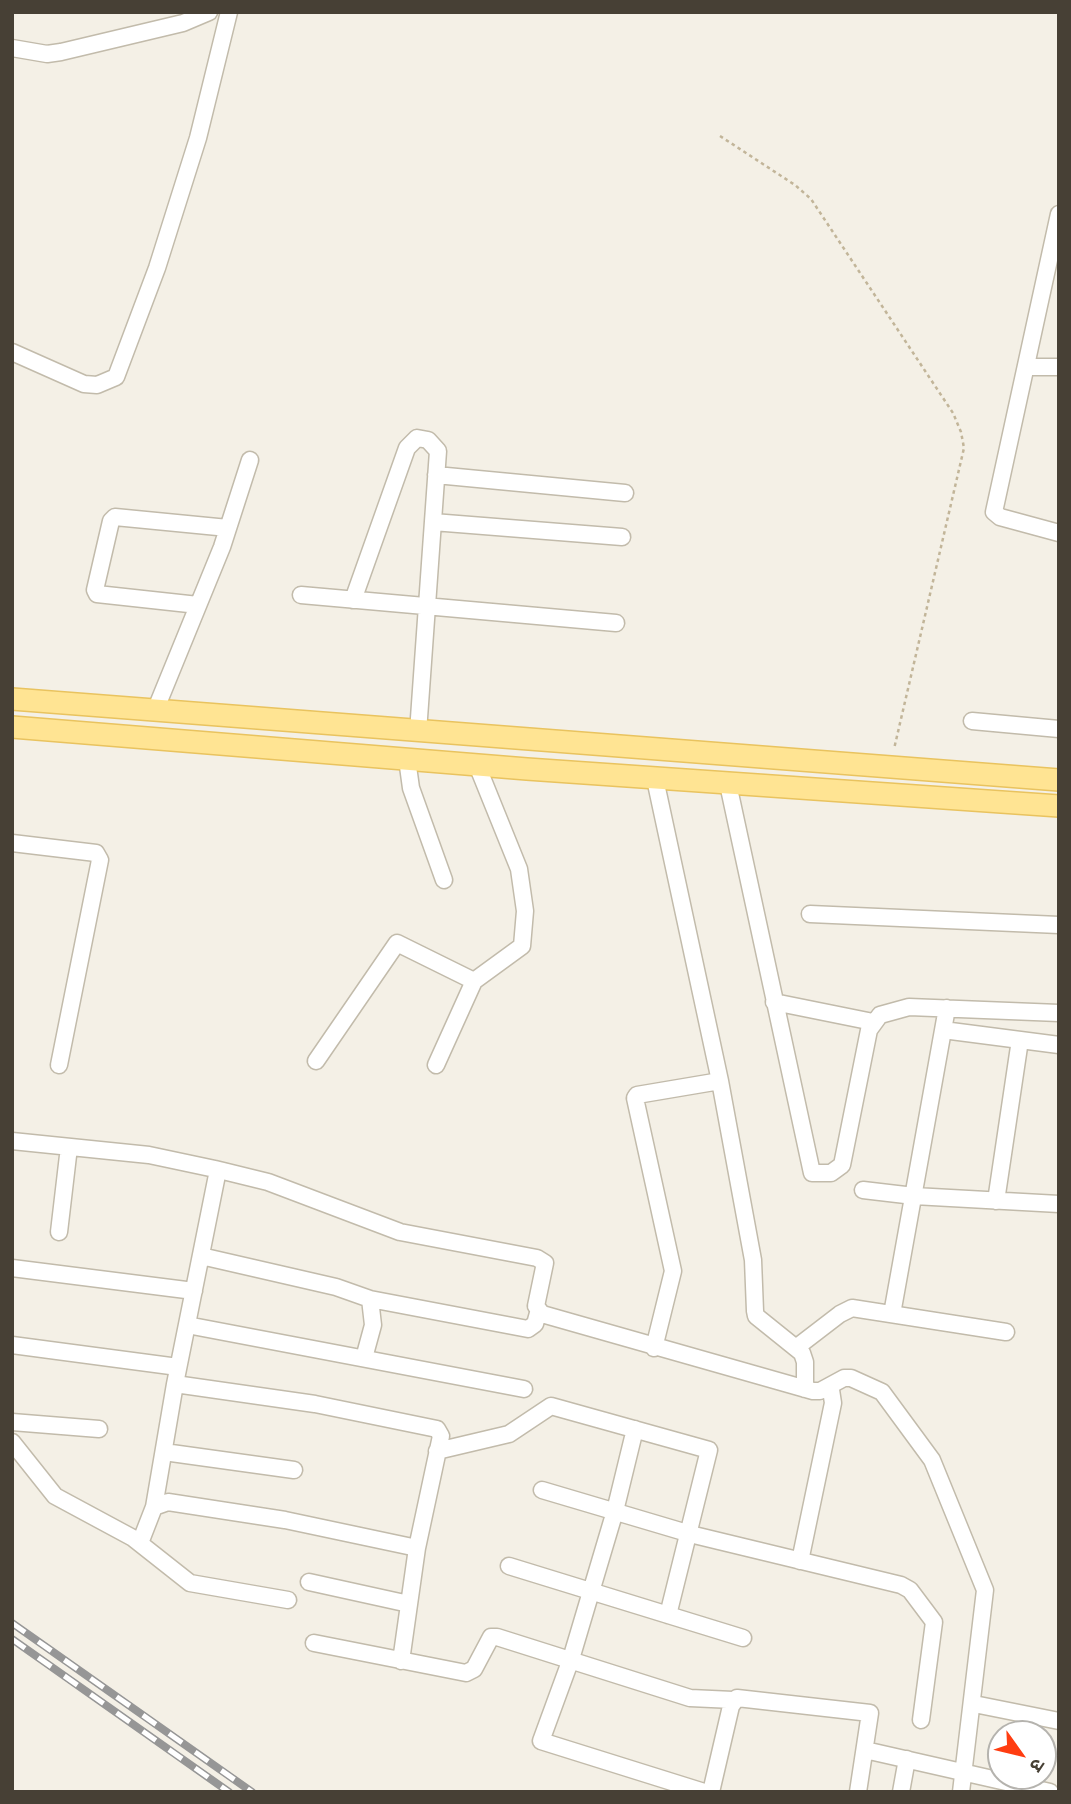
<!DOCTYPE html>
<meta charset="utf-8">
<style>
body{margin:0}
#map{position:relative;width:1071px;height:1804px;overflow:hidden;background:#f4f0e6;font-family:"DejaVu Sans","Noto Sans Devanagari",sans-serif}
canvas{display:block}
.frame{position:absolute;inset:0;border:14px solid #474035;pointer-events:none}
.north{position:absolute;left:987px;top:1720px;width:70px;height:70px;box-sizing:border-box;background:#fff;border:2px solid #b5b3ae;border-radius:50%;rotate:124deg;font-size:19px;font-weight:700;line-height:28px;text-align:center;color:#474035}
.north::after{content:'';display:block;margin:auto;width:24px;height:32px;background:#ff3d11;clip-path:polygon(50% 0,100% 100%,50% 72%,0 100%)}
</style>
<div id="map">
<canvas width="1071" height="1804"></canvas>
<div class="frame"></div>
<div class="north">उ</div>
</div>
<script>
const c = document.querySelector('canvas').getContext('2d');
c.lineJoin = 'round';
function poly(rows) {
  const path = new Path2D();
  for (const r of rows) {
    path.moveTo(r[0], r[1]);
    for (let i = 2; i < r.length; i += 2) path.lineTo(r[i], r[i + 1]);
  }
  return path;
}
function trace(path, color, width, dash) {
  c.strokeStyle = color;
  c.lineWidth = width;
  c.lineCap = dash ? 'butt' : 'round';
  c.setLineDash(dash || []);
  c.stroke(path);
}
const path = poly([
 [720,136,795,185,811,199,953,413,961,432,964,448,894,749]
]);
const minor = poly([
 [12,48,47,54,61,52,183,23,209,12],
 [1059,214,994,512,1000,517,1059,533],
 [12,352,84,384,97,385,116,377,157,268,198,138,229,12],
 [1026,367,1059,367],
 [436,475,625,493],
 [433,522,622,537],
 [301,595,616,623],
 [353,600,407,448,417,438,428,440,438,451,418,732],
 [198,605,97,594,95,590,111,521,115,517,228,528],
 [155,711,222,547,250,460],
 [972,721,1059,729],
 [407,759,411,788,444,880],
 [655,779,720,1081,753,1260,755,1311,756,1316,802,1353,805,1362,805,1389],
 [728,784,812,1173,831,1173,842,1165,869,1030,880,1015,909,1007,1059,1013],
 [12,843,96,853,100,860,59,1065],
 [810,914,1059,925],
 [774,1002,873,1022],
 [943,1030,1059,1045],
 [316,1061,397,943,474,981,522,946,525,911,519,869,477,765],
 [436,1065,474,981],
 [12,1141,149,1155,215,1169,268,1182,400,1232,537,1258,545,1263,536,1306,542,1314,813,1391,820,1391,844,1378,851,1378,882,1392,932,1460,985,1590,961,1792],
 [863,1190,914,1196,1059,1204],
 [996,1201,1020,1040],
 [59,1232,69,1147],
 [201,1256,336,1287,370,1299,373,1325,364,1358],
 [12,1268,194,1291],
 [370,1299,528,1329,535,1324,538,1313],
 [892,1314,947,1008],
 [187,1325,524,1389],
 [12,1345,178,1367],
 [797,1347,840,1314,852,1308,1006,1332],
 [654,1348,673,1271,635,1098,637,1095,720,1081],
 [175,1384,315,1404,437,1429,441,1436,417,1548,401,1661],
 [12,1422,99,1429],
 [635,1429,615,1511,571,1659,541,1741,704,1792],
 [12,1442,55,1496,133,1538,190,1583,288,1600],
 [437,1451,509,1434,551,1406,709,1450,668,1615],
 [164,1452,294,1470],
 [542,1490,694,1535,901,1585,910,1590,934,1622,921,1720],
 [154,1507,175,1384,218,1170],
 [140,1543,154,1507,168,1502,285,1520,417,1548],
 [800,1561,833,1403,831,1390,826,1388],
 [509,1566,743,1638],
 [309,1582,409,1604],
 [314,1643,466,1673,474,1669,491,1637,497,1637,690,1698,733,1700],
 [974,1704,1059,1721],
 [865,1750,1050,1792],
 [711,1792,731,1706,737,1698,870,1713,858,1792],
 [901,1792,907,1759]
]);
const major = poly([
 [12,699,1059,780],
 [12,727,527,769,1059,806]
]);
const rail = poly([
 [12,1623,252,1792],
 [12,1639,229,1792]
]);
trace(minor, '#c2bbab', 19);
trace(major, '#e9c35f', 24);
trace(path, '#c2b599', 2.5, [3.5, 3.5]);
trace(minor, '#fff', 16);
trace(major, '#ffe493', 21);
trace(rail, '#969696', 8);
trace(rail, '#fff', 5, [16]);
</script>
